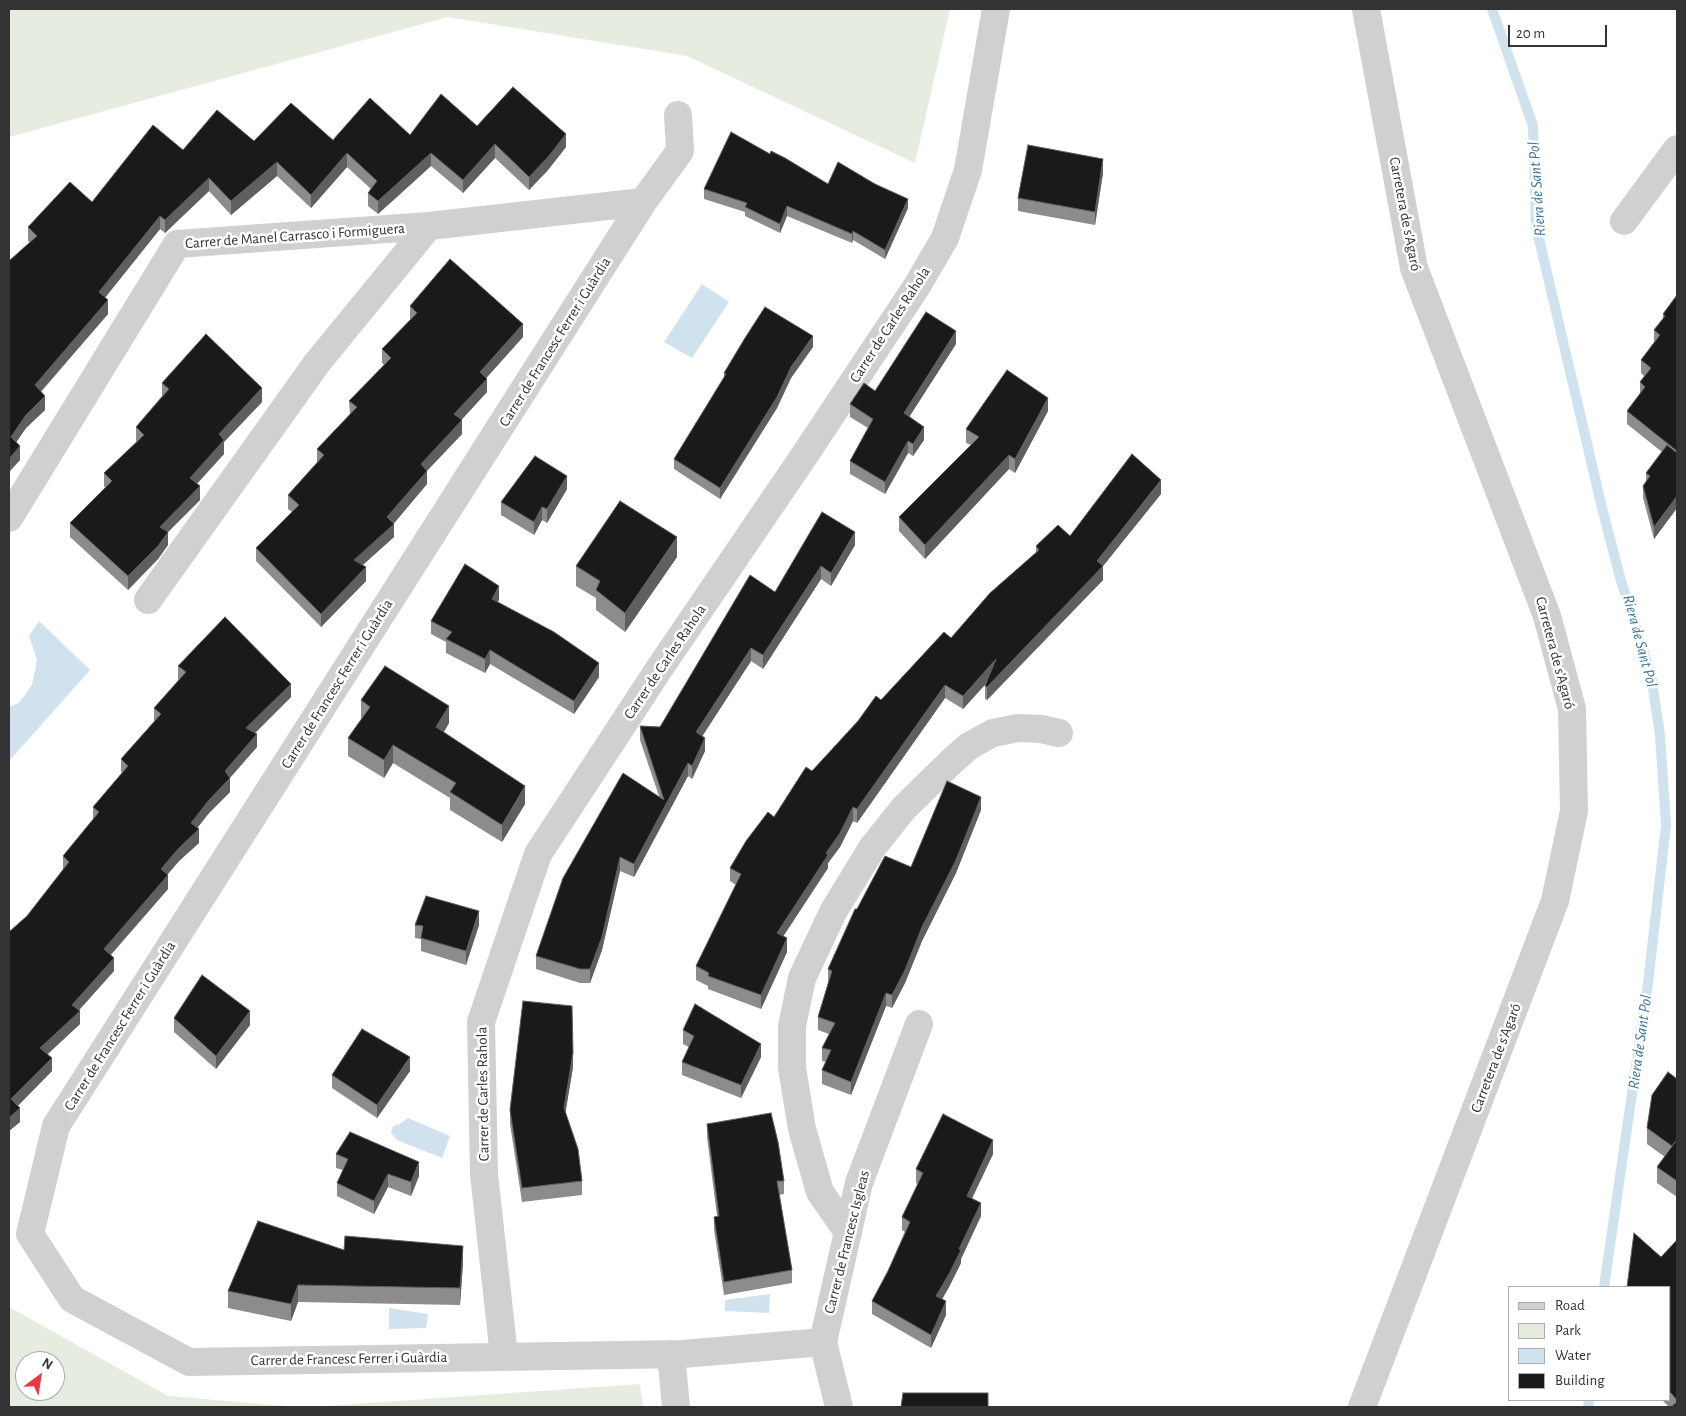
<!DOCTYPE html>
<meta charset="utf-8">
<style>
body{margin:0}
#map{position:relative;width:1686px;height:1416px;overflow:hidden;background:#fff;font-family:"Alegreya Sans",sans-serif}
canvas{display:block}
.frame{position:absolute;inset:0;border:10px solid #333;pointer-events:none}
.legend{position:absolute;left:1508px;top:1286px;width:162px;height:115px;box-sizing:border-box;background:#fff;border:1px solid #adadad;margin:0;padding:6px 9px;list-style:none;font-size:15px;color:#333}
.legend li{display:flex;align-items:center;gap:10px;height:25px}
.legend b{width:25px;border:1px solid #adadad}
.north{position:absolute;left:15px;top:1351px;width:50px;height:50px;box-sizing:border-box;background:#fff;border:1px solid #adadad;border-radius:50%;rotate:31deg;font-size:14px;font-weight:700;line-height:20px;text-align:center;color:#333}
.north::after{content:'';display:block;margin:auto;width:18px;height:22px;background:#e63946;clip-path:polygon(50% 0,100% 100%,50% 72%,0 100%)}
.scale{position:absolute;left:1508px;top:25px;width:99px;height:22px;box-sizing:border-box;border:2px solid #333;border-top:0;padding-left:6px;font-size:15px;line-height:18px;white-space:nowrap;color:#333;-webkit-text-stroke:4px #fff;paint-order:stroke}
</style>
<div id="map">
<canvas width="1686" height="1416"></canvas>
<div class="frame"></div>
<ul class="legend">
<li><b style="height:6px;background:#d0d0d0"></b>Road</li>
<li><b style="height:14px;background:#e6ecdf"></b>Park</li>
<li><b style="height:14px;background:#cfe2ee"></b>Water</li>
<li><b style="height:14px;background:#1a1a1a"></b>Building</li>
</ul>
<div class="north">N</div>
<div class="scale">20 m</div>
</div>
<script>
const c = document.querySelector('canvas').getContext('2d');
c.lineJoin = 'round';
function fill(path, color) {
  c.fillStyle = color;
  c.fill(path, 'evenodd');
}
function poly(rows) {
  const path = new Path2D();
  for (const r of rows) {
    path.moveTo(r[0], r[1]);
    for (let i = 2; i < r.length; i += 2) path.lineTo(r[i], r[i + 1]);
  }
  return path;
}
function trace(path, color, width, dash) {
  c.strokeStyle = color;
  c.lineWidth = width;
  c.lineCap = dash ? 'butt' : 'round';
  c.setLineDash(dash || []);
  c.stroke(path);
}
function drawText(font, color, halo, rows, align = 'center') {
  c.font = font + ' "Alegreya Sans",sans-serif';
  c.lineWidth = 5;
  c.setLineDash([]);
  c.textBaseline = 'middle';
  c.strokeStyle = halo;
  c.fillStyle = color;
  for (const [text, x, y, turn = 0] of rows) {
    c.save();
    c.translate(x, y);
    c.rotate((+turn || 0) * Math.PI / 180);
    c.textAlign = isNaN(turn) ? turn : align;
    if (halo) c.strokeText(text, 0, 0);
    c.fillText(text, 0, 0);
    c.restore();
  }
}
const green = poly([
 [9,9,950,9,915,163,687,56,448,17,9,137],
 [9,1307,168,1396,298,1407,9,1407],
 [25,1361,55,1361,55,1391,25,1391],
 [640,1384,643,1407,312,1407]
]);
const water = poly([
 [702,284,729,302,692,358,664,342],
 [39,621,90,670,9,761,9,707,19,703,32,685,37,660,29,636],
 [408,1118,450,1136,442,1158,397,1140,391,1133,393,1126,400,1124],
 [770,1294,769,1313,725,1311,725,1300],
 [389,1308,428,1314,426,1328,389,1329]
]);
const stream = poly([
 [1492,9,1533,126,1536,226,1603,512,1621,581,1651,675,1660,735,1666,825,1648,983,1604,1287],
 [1588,1407,1589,1400]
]);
const minor = poly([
 [678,115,680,151,643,202,56,1126,30,1234,72,1299,189,1362,683,1354,823,1342],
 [1624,221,1677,149],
 [9,518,177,244,429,226,643,202],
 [148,600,317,363,429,226],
 [848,1232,820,1192,802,1129,792,1068,792,1026,802,978,833,912,872,848,904,808,952,761,969,746,993,733,1018,728,1041,729,1059,733],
 [671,1354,676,1407],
 [504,1356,484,1174,481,1022,538,854,659,669,804,456,917,286,945,238,968,170,996,9],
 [839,1407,823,1342,859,1183,919,1024],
 [1362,1407,1555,901,1574,811,1572,709,1547,616,1414,268,1366,9]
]);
const wall = poly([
 [477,126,566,147,548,170,529,190,495,158,463,193,431,166,378,214,368,206,368,193,371,189,347,167,311,208,277,176,231,215,209,191,165,233,160,229,105,298,108,314,41,392,45,410,26,428,16,442,20,460,9,472,9,261,30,242,28,241,28,227,92,202,183,150,254,141,333,140,410,135],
 [770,154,828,184,908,208,885,259,853,240,852,243,787,216,780,233,745,216,745,212,704,199,704,189],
 [1103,173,1095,225,1018,211,1018,198],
 [1677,284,1677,508,1654,539,1643,498,1643,486,1646,482,1646,473,1662,452,1627,424,1627,411,1640,394,1640,382,1644,376,1641,373,1641,360,1654,342,1654,330,1663,319,1663,314,1677,296],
 [410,306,523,337,486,378,487,392,461,420,462,434,427,471,427,484,393,524,394,537,362,565,366,581,321,627,256,561,256,548,292,512,288,509,288,495,317,463,317,449,350,415,349,401,384,365,382,363,382,349,410,320],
 [956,344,909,417,924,440,913,456,908,453,885,494,850,474,850,461,868,428,850,417,850,404,875,391],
 [813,347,791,378,777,408,720,499,674,469,674,459,724,378,724,373],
 [162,383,262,402,224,442,224,454,197,484,200,500,168,532,168,545,158,559,128,590,70,537,70,523,105,488,104,486,104,473,137,442,136,441,136,427,162,396],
 [1048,411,1015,473,1009,469,925,559,899,531,899,517,971,445,966,443,966,429],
 [567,489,547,523,542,520,534,535,501,515,501,502],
 [1161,494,1103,566,1103,580,987,700,985,699,985,686,986,684,963,709,945,698,857,823,853,821,840,847,828,863,828,868,783,936,787,952,761,1009,708,989,708,986,696,980,696,966,736,885,730,881,730,868,774,817,812,771,881,700,951,638,1036,553,1036,546,1070,536],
 [855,545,831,586,821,579,763,669,751,661,702,736,705,751,692,779,688,776,634,877,620,871,602,950,590,983,580,983,536,969,536,956,659,796,640,740,640,726,660,727,775,592],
 [677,557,625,632,596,610,596,598,576,586,576,566],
 [499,600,497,602,599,677,574,714,490,664,485,673,446,653,446,642,431,634,431,621],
 [178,666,291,697,255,733,257,747,230,778,230,792,209,813,197,828,199,843,179,861,167,875,168,889,111,955,114,971,79,1010,80,1024,48,1054,52,1071,17,1106,20,1122,9,1131,9,932,27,916,63,870,63,856,93,820,93,807,122,773,121,772,121,759,154,722,154,708,179,680,178,679],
 [361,700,449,723,444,732,525,804,502,842,450,810,450,798,393,763,384,778,348,756,348,738,362,718,361,718],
 [981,810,956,873,922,941,905,983,892,1008,886,1006,851,1095,822,1084,822,1070,826,1062,822,1061,822,1048,829,1034,818,1030,818,1017,828,983,828,969,857,909,911,867],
 [415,925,479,925,466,965,421,951,421,939,415,938],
 [174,1018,250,1025,216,1069,174,1032],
 [683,1030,761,1057,741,1098,682,1075,682,1062,689,1047,683,1044],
 [573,1067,565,1113,582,1181,582,1195,522,1202,510,1124,510,1110],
 [410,1071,377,1118,332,1088,332,1075],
 [1677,1079,1677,1197,1657,1183,1657,1167,1665,1157,1647,1144,1647,1128],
 [707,1124,784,1181,784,1194,779,1195,792,1270,792,1283,724,1295,714,1230,714,1217,717,1216,707,1137],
 [336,1154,419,1176,411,1196,388,1187,374,1214,337,1196,337,1183,343,1170,336,1168],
 [993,1154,972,1198,981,1216,961,1259,961,1263,949,1287,942,1299,946,1315,931,1348,872,1314,872,1301,888,1271,905,1232,902,1230,902,1217,918,1184,916,1183,916,1169],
 [1677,1240,1677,1407,1669,1407,1662,1400,1670,1400,1670,1287,1661,1257],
 [344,1250,463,1263,460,1305,298,1302,291,1321,228,1308,228,1291]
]);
const shadedWall = poly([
 [566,134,566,147,548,170,529,190,529,177],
 [495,144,495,158,463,193,463,180],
 [347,153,347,167,311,208,311,195],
 [431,153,431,166,378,214,378,201],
 [1103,159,1103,173,1095,225,1095,212],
 [277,162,277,176,231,215,231,201],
 [209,178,209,191,165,233,165,220],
 [908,199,908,208,885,259,885,250],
 [787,206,787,216,780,233,780,224],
 [160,216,160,229,99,305,99,292],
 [853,231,853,240,852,243,852,234],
 [108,300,108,314,35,398,35,385],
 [523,324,523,337,480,385,480,372],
 [956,331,956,344,904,425,904,413],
 [813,336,813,347,791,378,777,408,720,499,720,488,791,367],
 [487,379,487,392,454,428,454,414],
 [262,388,262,402,224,442,224,454,190,491,190,478,219,434],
 [45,396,45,410,26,428,11,450,11,437,26,415],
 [1048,398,1048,411,1015,473,1015,459],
 [462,420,462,434,421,477,421,464],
 [924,427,924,440,913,456,913,444],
 [908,441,908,453,885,494,885,482],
 [20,446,20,460,9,472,9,459],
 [1009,455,1009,469,925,559,925,545],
 [427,471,427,484,391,527,394,524,394,537,354,573,354,560,387,517],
 [567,476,567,489,547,523,547,509],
 [1161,480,1161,494,1103,566,1103,580,987,700,987,687,1097,561],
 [200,486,200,500,168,532,168,545,158,559,128,590,128,576,160,527],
 [1677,496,1677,508,1654,539,1654,527],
 [542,507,542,520,534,535,534,522],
 [855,532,855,545,831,586,831,573],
 [677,537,677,557,625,632,625,613],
 [821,566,821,579,763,669,763,655],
 [366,567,366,581,321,627,321,614],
 [499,586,499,600,492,612,492,599],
 [751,648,751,661,696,746,696,732],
 [490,650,490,664,485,673,485,659],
 [996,659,996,672,963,709,963,696],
 [599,663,599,677,574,714,574,701],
 [291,684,291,697,246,742,246,728],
 [945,685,945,698,857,823,857,809],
 [449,706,449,723,436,745,436,727],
 [257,734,257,747,227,781,230,778,230,792,209,813,191,836,191,823,225,771],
 [705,738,705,751,692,779,692,766],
 [393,745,393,763,384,778,384,760],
 [688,763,688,776,634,877,634,864],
 [525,786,525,804,502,842,502,825],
 [981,797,981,810,956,873,922,941,905,983,892,1008,892,995],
 [853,807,853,821,840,847,828,863,828,868,777,946,777,933,826,853],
 [199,829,199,843,179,861,161,882,161,869,179,848],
 [620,857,620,871,602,950,590,983,590,969],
 [168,875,168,889,104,962,104,949],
 [479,911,479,925,466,965,466,951],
 [787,938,787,952,761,1009,761,995],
 [114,958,114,971,72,1018,72,1005],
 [886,993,886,1006,851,1095,851,1082],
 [80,1011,80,1024,40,1061,40,1048],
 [250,1011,250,1025,216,1069,216,1056],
 [761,1044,761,1057,741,1098,741,1085],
 [573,1053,573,1067,564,1122,564,1108],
 [410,1057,410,1071,377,1118,377,1105],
 [52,1058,52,1071,11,1113,11,1099],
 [20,1108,20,1122,9,1131,9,1118],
 [993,1140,993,1154,967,1209,967,1196],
 [419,1162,419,1176,411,1196,411,1182],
 [388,1174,388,1187,374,1214,374,1201],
 [981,1203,981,1216,961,1259,961,1263,949,1287,936,1310,936,1296],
 [463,1246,463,1263,460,1305,460,1288],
 [298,1285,298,1302,291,1321,291,1304],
 [946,1301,946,1315,931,1348,931,1335]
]);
const building = poly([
 [513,87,566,134,548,157,529,177,495,144,463,180,431,153,378,201,368,193,377,181,347,153,311,195,277,162,231,201,209,178,165,220,160,216,99,292,108,300,35,385,45,396,26,415,11,437,20,446,9,459,9,261,37,236,28,227,70,182,92,202,153,125,183,150,217,110,254,141,291,103,334,141,333,140,370,98,410,135,441,94,477,126,513,87],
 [731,132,770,154,771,151,785,158,828,184,838,162,875,184,908,199,885,250,853,231,852,234,787,206,780,224,745,207,747,203,704,189,731,132],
 [1028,145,1103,159,1095,212,1018,198,1028,145],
 [450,259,523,324,480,372,487,379,454,414,462,420,421,464,427,471,387,517,394,524,354,560,366,567,321,614,256,548,299,505,288,495,324,455,317,449,357,407,349,401,391,358,382,349,417,313,410,306,450,259],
 [1677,295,1677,451,1627,411,1645,387,1640,382,1651,368,1641,360,1660,335,1654,330,1665,316,1663,314,1677,295],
 [765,307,813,336,791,367,777,397,720,488,674,459,726,374,724,373,745,338,765,307],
 [926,312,956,331,904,413,924,427,913,444,908,441,885,482,850,461,873,419,850,404,864,383,875,391,926,312],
 [206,334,262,388,219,434,224,440,190,478,200,486,160,527,168,532,158,546,128,576,70,523,112,481,104,473,144,435,136,427,169,389,162,383,206,334],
 [1007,370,1048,398,1015,459,1009,455,925,545,899,517,979,437,966,429,1007,370],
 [1667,445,1677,453,1677,496,1654,527,1643,486,1650,476,1646,473,1667,445],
 [1132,454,1161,480,1097,561,1103,566,987,687,985,686,996,659,963,696,945,685,857,809,853,807,840,833,826,853,828,855,777,933,787,938,761,995,708,976,709,973,696,966,741,874,730,868,746,841,768,812,774,817,806,767,812,771,858,721,876,696,881,700,944,632,951,638,990,593,1039,550,1036,546,1058,525,1070,536,1132,454],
 [535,456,567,476,547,509,542,507,534,522,501,502,535,456],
 [620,501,677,537,625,613,596,590,600,581,576,566,620,501],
 [822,512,855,532,831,573,821,566,763,655,751,648,696,732,705,738,692,766,688,763,634,864,620,857,602,937,590,969,580,969,536,956,563,878,623,773,664,800,640,726,660,727,750,575,775,592,822,512],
 [465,564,499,586,492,599,554,632,599,663,574,701,490,650,485,659,446,639,452,632,431,621,465,564],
 [225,617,291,684,246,728,257,734,225,771,230,778,209,800,191,823,199,829,179,848,161,869,168,875,104,949,114,958,72,1005,80,1011,40,1048,52,1058,11,1099,20,1108,9,1118,9,932,27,916,69,862,63,856,99,812,93,807,128,766,121,759,161,714,154,708,186,672,178,666,225,617],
 [385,666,449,706,436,727,525,786,502,825,450,792,456,783,393,745,384,760,348,738,370,707,361,700,385,666],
 [947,781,981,797,956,860,922,927,905,970,892,995,886,993,851,1082,822,1070,831,1050,822,1048,835,1023,818,1017,832,971,828,969,855,909,857,909,885,856,911,867,947,781],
 [426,896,479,911,466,951,421,938,423,926,415,925,426,896],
 [202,975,250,1011,216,1056,174,1018,202,975],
 [523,1001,572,1006,573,1053,564,1108,578,1149,582,1181,522,1188,510,1110,523,1001],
 [695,1004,761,1044,741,1085,682,1062,694,1036,683,1030,695,1004],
 [362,1029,410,1057,377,1105,332,1075,362,1029],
 [1668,1072,1677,1079,1677,1181,1657,1167,1676,1141,1672,1146,1647,1128,1652,1095,1668,1072],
 [771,1113,778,1142,784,1181,777,1181,792,1270,724,1282,714,1217,719,1216,707,1124,771,1113],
 [943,1114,993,1140,967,1196,981,1203,959,1249,961,1250,949,1274,936,1296,946,1301,931,1335,872,1301,888,1271,910,1222,902,1217,923,1173,916,1169,943,1114],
 [350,1132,419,1162,411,1182,388,1174,374,1201,337,1183,348,1159,336,1154,350,1132],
 [258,1221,344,1250,345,1236,463,1246,460,1288,298,1285,291,1304,228,1291,258,1221],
 [1634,1233,1661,1257,1677,1240,1677,1400,1670,1392,1670,1287,1627,1287,1634,1233],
 [903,1393,988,1393,988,1407,901,1407,903,1393],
 [1677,1402,1677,1407,1671,1407,1677,1402]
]);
const streetNames = [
 ["Carretera de s'Agaró",1405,214,79],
 ["Carrer de Manel Carrasco i Formiguera",295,236,-4],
 ["Carrer de Carles Rahola",890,325,-57],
 ["Carrer de Francesc Ferrer i Guàrdia",555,342,-58],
 ["Carretera de s'Agaró",1555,653,75],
 ["Carrer de Carles Rahola",665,662,-56],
 ["Carrer de Francesc Ferrer i Guàrdia",337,684,-58],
 ["Carrer de Francesc Ferrer i Guàrdia",120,1026,-58],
 ["Carretera de s'Agaró",1496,1058,-69],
 ["Carrer de Carles Rahola",483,1094,-91],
 ["Carrer de Francesc Isgleas",847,1242,-76],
 ["Carrer de Francesc Ferrer i Guàrdia",349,1359,-1]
];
const waterNames = [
 ["Riera de Sant Pol",1537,189,-94],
 ["Riera de Sant Pol",1640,641,75],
 ["Riera de Sant Pol",1640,1042,-82]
];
fill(green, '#e6ecdf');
fill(water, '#cfe2ee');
trace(stream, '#cfe2ee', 10);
trace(minor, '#d0d0d0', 28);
fill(wall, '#8c8c8c');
fill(shadedWall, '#5f5f5f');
fill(building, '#1a1a1a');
trace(building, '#5f5f5f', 1);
drawText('15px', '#333', '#fff', streetNames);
drawText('italic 16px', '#3f7597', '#fff', waterNames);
</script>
